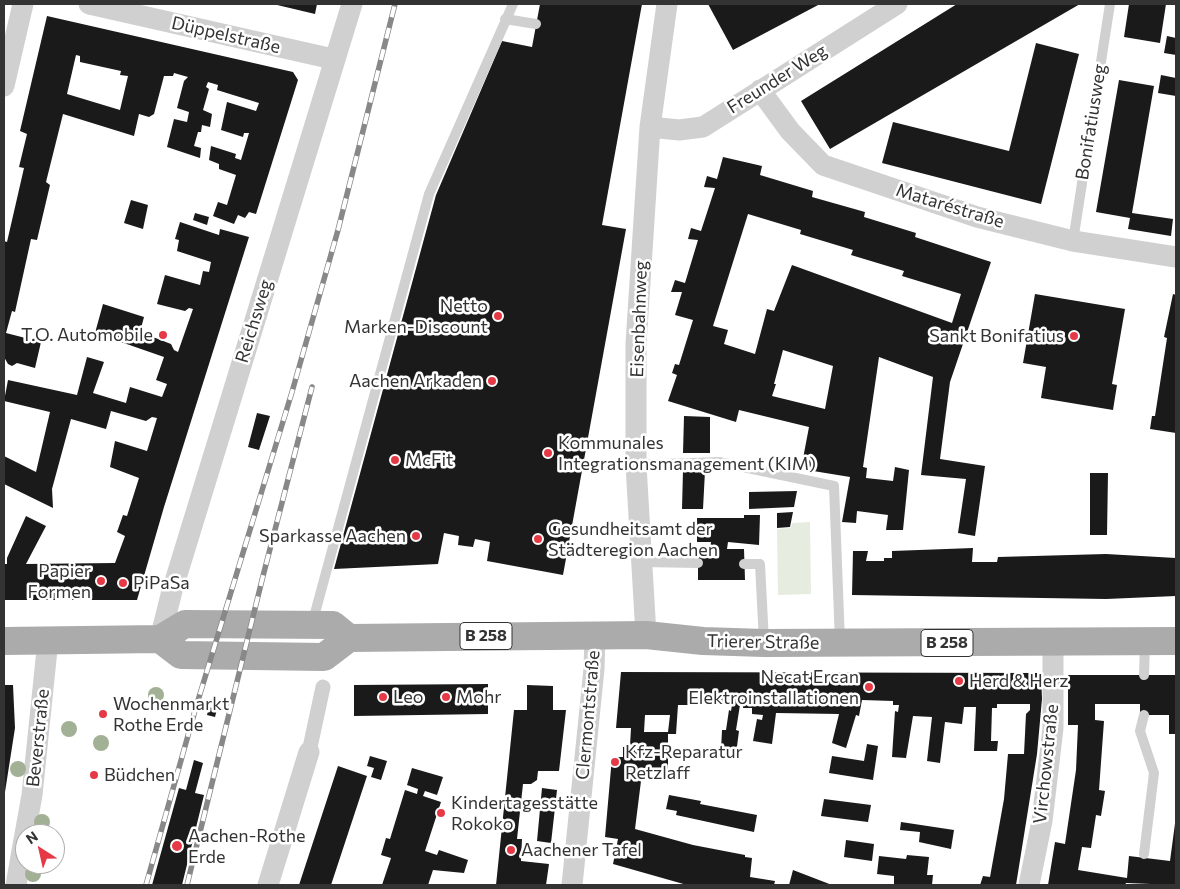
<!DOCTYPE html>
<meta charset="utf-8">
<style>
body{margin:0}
#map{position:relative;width:1180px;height:889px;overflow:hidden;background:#fff;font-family:Commissioner,sans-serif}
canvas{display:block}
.frame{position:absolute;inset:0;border:5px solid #333;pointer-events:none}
.north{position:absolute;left:15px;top:824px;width:50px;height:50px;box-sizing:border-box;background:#fff;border:1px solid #adadad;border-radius:50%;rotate:325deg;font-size:14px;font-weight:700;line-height:20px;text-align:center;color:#333}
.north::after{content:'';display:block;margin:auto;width:18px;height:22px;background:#e63946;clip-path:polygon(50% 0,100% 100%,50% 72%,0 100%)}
</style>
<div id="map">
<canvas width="1180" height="889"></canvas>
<div class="frame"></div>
<div class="north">N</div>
</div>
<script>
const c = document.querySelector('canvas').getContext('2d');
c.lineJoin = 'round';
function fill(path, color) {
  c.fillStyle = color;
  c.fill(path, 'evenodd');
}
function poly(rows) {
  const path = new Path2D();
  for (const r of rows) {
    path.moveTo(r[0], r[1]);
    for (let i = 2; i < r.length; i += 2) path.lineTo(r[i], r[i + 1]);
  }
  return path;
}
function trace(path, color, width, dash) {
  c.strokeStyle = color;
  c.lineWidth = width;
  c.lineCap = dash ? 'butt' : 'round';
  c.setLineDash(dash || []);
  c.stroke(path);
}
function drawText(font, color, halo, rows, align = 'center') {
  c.font = font + ' Commissioner,sans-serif';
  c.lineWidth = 5;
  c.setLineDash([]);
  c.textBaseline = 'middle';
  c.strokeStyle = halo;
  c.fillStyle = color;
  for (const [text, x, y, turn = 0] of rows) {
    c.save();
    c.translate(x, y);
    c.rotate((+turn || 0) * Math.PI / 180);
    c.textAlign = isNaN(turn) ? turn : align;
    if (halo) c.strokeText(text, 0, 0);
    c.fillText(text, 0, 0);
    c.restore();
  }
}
const green = poly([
 [810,522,811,594,778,595,777,529,791,528,792,523]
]);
const building = poly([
 [273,4,317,4,315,14],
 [540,4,642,4,602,225,626,229,563,575,487,561,490,542,475,539,473,547,465,546,458,545,459,536,444,533,438,564,334,569,436,195,502,41,532,47],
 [708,4,820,4,733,50],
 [957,4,1080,4,830,149,801,101],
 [1129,4,1166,4,1160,43,1124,37],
 [47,16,293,72,298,80,256,214,249,212,245,218,238,215,234,224,213,216,218,202,227,205,236,175,219,169,219,164,209,160,211,146,236,154,235,158,241,160,249,133,244,133,243,137,221,130,227,102,256,111,259,103,217,90,218,85,208,82,206,87,209,89,203,110,212,114,210,127,202,125,201,132,198,132,194,146,201,148,200,158,167,147,174,119,187,122,189,112,177,108,184,81,188,77,174,73,173,76,164,76,154,114,149,117,139,114,134,136,63,114,46,182,50,185,37,240,31,239,15,312,12,311,6,333,41,342,35,368,17,363,12,366,8,364,4,357,4,241,7,242,24,168,19,167,27,134,20,131],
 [76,55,80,56,80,62,121,71,120,75,128,76,120,110,67,94],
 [1167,36,1176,38,1176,55,1164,53],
 [1036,43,1079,54,1041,204,882,163,893,122,1009,151],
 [1161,75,1176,78,1176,96,1158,93],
 [1119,80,1154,86,1132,213,1173,219,1171,236,1128,229,1130,218,1096,212],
 [723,157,762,166,760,175,813,191,812,197,865,212,864,217,916,233,915,237,991,262,950,382,940,459,985,466,975,536,958,533,966,479,921,475,933,377,879,357,863,467,867,468,866,478,893,481,895,467,909,470,903,530,886,530,888,515,857,511,856,523,842,522,850,477,801,469,809,427,739,410,736,422,668,401,677,375,672,373,675,364,679,365,693,320,675,315,682,292,671,292,675,280,685,283,698,240,688,239,691,228,701,231,715,188,704,187,707,176,717,179],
 [748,214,801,230,800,234,853,250,851,255,904,271,902,276,961,294,952,323,792,265,774,311,767,309,755,354,724,344,728,330,713,326],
 [783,350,833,366,825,409,772,396,776,384,774,384],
 [131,200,148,205,143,229,124,223],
 [195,213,209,217,207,225,193,220],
 [180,222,219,235,220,229,249,237,164,507,137,600,4,600,4,564,7,564,7,558,26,516,46,526,26,564,115,563,125,536,117,532,123,515,127,516,139,478,110,467,115,441,147,451,157,418,152,417,146,421,111,411,106,429,71,419,52,489,53,508,4,484,4,456,36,472,50,412,4,401,8,380,77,395,87,357,104,362,93,393,126,403,130,387,162,397,167,384,156,380,164,357,95,333,103,304,144,317,140,332,171,344,174,350,178,352,193,309,189,308,185,311,157,304,165,275,200,285,203,271,209,272,211,262,177,251,179,240,175,239],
 [1035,294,1125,309,1112,384,1117,385,1113,410,1041,398,1046,367,1023,363],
 [1173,294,1176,295,1176,433,1150,429,1152,416,1155,416,1167,338,1164,337],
 [257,413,270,416,259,450,248,447],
 [684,416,710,417,710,453,683,453],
 [683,470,705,471,703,509,682,509],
 [1090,473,1108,473,1107,535,1090,535],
 [797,491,794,507,749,509,749,492],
 [793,512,790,527,777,528,777,513],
 [744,515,760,515,759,545,728,542,727,549,744,549,745,580,698,580,698,550,710,549,711,542,697,542,697,518,744,518],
 [973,548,972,562,997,562,998,557,1106,554,1176,558,1176,596,1106,599,852,595,853,551,868,551,866,561,884,561,884,558,892,558,892,551],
 [621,672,1041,673,1042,699,1037,754,1016,885,980,885,983,876,990,877,1004,799,1008,754,1024,754,1026,714,1030,710,1030,704,997,704,997,708,992,708,991,741,998,741,997,751,974,751,976,707,964,707,962,724,945,722,940,763,927,761,932,717,913,716,906,758,892,757,895,711,898,712,899,705,893,705,893,701,862,700,859,716,856,715,846,748,832,743,839,714,776,713,772,744,753,741,757,719,762,720,763,715,752,714,752,708,743,708,743,705,740,705,736,730,739,731,736,754,721,751,722,730,726,730,729,710,731,711,732,705,678,705,676,734,668,734,668,773,642,773,635,829,693,845,745,855,745,857,752,858,750,877,775,881,774,885,687,885,613,864,618,839,605,837,612,757,623,757,623,747,630,746,631,728,616,728],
 [645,715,670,715,668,732,644,732],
 [1068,675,1176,675,1176,734,1169,734,1169,715,1140,715,1140,704,1095,704,1095,720,1104,721,1099,790,1105,791,1101,816,1096,815,1091,848,1082,847,1078,870,1127,878,1129,856,1170,861,1176,816,1176,885,1126,883,1125,885,1048,885,1055,842,1065,844,1076,770,1078,725,1068,725],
 [488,684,488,714,354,716,354,685],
 [4,685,13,685,15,728,5,792],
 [527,685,553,686,553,710,566,710,559,771,538,771,537,780,531,784,523,784,517,839,522,839,521,861,549,864,546,885,496,885,514,710,527,710],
 [209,707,217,709,215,717,207,715],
 [867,744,878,746,873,780,829,773,832,756,864,761],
 [370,756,387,761,381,780,371,777,374,768,367,766],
 [194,760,203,763,195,793,204,795,182,885,152,885,179,788,186,790],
 [338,766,367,776,331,885,299,885],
 [412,768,443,777,437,795,425,791,423,796,441,802,425,851,437,855,439,850,468,860,464,873,433,870,428,885,382,885,391,858,381,855,386,838,390,839,405,790,417,794,418,789,407,785],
 [542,788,557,790,551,843,537,841],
 [669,795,701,801,700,804,757,815,754,832,676,815,677,811,666,809],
 [824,799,871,805,868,822,821,816],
 [901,822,954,830,951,849,919,842,920,832,900,830],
 [846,840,874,844,872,861,844,857],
 [907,855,929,857,927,875,933,875,932,885,894,884,894,876,877,874,879,856,906,859],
 [793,870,832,885,789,885]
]);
const service = poly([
 [505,19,536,24],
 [1073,241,1110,4],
 [636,465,719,462,834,486,840,642],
 [643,562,698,563],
 [744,564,760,564,764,642],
 [312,624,429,194,513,4],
 [1144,675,1145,643],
 [1144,854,1154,773,1140,731,1144,715]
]);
const pedestrian = poly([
 [309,752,323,687]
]);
const minor = poly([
 [89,4,333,59],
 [4,86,23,4],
 [760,90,790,131,823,165,977,217,1073,241,1176,257],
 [650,127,679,130,703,127,897,4],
 [646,635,636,465,636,344,650,127,667,4],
 [160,639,172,591,352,4],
 [25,834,32,795,48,640],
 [16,885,25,834],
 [268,885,309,752],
 [572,885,594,669,595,635],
 [1029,885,1042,821,1053,728,1053,642]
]);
const primary = poly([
 [349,638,646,635,703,641,764,643,1176,641],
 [160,639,181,655,324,657,349,638],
 [4,641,160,639,185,624,333,625,349,638]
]);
const rail = poly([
 [146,885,196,707,292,392,338,230,395,4],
 [187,885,263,576,312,387]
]);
const trees = [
 [156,695],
 [69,729],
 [101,743],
 [18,769],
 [42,822],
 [33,874]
];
const markers = [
 [498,316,5,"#e63946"],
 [163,335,5,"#e63946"],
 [1074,336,5,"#e63946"],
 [492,381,5,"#e63946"],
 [548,453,5,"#e63946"],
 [395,460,5,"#e63946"],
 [416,536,5,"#e63946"],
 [538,539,5,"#e63946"],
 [101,581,5,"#e63946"],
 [123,583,5,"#e63946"],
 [959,681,5,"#e63946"],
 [869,687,5,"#e63946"],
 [383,697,5,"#e63946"],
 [446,697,5,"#e63946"],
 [103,714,5,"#e63946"],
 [615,762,5,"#e63946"],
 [94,775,5,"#e63946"],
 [441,813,5,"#e63946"],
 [177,846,6,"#e63946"],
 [511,850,5,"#e63946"]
];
const shields = [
 [486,636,52],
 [947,643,52]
];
const shieldNames = [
 ["B 258",486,636],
 ["B 258",947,643]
];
const streetNames = [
 ["Düppelstraße",226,35,13],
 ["Freunder Weg",777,79,-32],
 ["Bonifatiusweg",1091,122,-81],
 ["Mataréstraße",950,206,17],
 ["Eisenbahnweg",639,319,-88],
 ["Reichsweg",254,321,-73],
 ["Trierer Straße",763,642,1],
 ["Clermontstraße",588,715,-85],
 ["Beverstraße",38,738,-84],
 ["Virchowstraße",1046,764,-84]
];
const poiNames = [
 ["Netto",488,306,"right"],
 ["Marken-Discount",488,327,"right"],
 ["T.O. Automobile",153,335,"right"],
 ["Sankt Bonifatius",1064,336,"right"],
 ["Aachen Arkaden",482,381,"right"],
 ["Kommunales",558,443],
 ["Integrationsmanagement (KIM)",558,464],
 ["McFit",405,460],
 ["Gesundheitsamt der",548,529],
 ["Städteregion Aachen",548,550],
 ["Sparkasse Aachen",406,536,"right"],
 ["Papier",91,571,"right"],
 ["Formen",91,592,"right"],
 ["PiPaSa",133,583],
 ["Necat Ercan",859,677,"right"],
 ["Elektroinstallationen",859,698,"right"],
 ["Herd & Herz",969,681],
 ["Leo",393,697],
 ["Mohr",456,697],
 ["Wochenmarkt",113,704],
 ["Rothe Erde",113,725],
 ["Kfz-Reparatur",625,752],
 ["Retzlaff",625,773],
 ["Büdchen",104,775],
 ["Kindertagesstätte",451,803],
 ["Rokoko",451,824],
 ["Aachen-Rothe",188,836],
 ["Erde",188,857],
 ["Aachener Tafel",521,850]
];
fill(green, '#e6ecdf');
fill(building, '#1a1a1a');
trace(service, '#d0d0d0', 10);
trace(pedestrian, '#d0d0d0', 15);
trace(minor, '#d0d0d0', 21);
trace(primary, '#ababab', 28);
trace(rail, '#888', 5.5);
trace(rail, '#fff', 4, [11]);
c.fillStyle = '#a2b095';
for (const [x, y] of trees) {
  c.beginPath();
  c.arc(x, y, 8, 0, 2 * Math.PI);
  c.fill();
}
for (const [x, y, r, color] of markers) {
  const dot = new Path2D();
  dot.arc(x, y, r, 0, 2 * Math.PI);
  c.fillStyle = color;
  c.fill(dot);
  trace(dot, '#fff', 2);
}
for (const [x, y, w] of shields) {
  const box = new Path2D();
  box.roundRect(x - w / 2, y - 13.5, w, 27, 4);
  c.fillStyle = '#fff';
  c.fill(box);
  trace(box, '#333', 1);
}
drawText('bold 16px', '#333', null, shieldNames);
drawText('18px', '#333', '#fff', streetNames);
drawText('18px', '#333', '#fff', poiNames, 'left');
</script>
